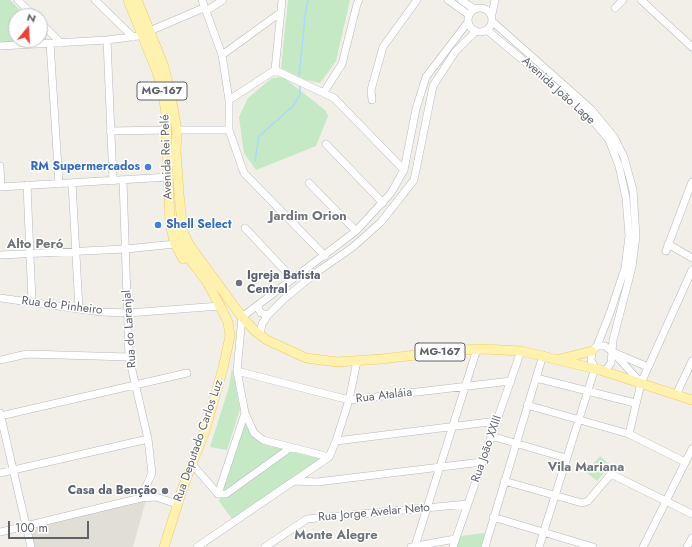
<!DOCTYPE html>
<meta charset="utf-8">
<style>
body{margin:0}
#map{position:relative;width:692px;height:547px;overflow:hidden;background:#f1efe8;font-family:Jost,sans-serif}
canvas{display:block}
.north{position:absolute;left:8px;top:8px;width:40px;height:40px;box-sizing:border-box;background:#fff;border:1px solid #bfc1c3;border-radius:50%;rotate:18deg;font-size:11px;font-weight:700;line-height:16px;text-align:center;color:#5f6368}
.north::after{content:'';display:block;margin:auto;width:14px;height:18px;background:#ea4335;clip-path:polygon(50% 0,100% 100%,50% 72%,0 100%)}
.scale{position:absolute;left:8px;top:521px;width:81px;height:18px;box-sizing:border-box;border:2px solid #5f6368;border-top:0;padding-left:5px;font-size:12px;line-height:14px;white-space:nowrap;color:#5f6368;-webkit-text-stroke:3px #fff;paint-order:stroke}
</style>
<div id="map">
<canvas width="692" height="547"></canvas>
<div class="north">N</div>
<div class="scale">100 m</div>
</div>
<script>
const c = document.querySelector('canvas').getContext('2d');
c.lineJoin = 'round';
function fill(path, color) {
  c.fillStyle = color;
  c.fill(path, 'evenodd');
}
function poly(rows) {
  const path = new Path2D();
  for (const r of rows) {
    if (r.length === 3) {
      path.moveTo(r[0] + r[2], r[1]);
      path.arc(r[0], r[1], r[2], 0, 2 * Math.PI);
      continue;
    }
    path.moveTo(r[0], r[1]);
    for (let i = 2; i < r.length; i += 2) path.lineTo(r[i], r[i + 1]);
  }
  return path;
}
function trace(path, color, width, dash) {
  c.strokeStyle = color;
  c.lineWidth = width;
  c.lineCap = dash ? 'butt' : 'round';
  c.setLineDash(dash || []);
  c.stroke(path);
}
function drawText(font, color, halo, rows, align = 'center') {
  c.font = font + ' Jost,sans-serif';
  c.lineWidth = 3;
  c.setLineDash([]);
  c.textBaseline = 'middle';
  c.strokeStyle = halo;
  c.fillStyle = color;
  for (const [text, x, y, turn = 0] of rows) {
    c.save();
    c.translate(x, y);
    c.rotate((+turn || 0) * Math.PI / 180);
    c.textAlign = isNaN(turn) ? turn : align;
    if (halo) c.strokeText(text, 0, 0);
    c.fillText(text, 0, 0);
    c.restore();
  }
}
const education = poly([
 [146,500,133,547,33,547,29,528]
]);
const green = poly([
 [0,0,10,0,26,16,16,16,16,40,40,40,40,30,47,39,45,41,0,43],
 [288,0,350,0,336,61,320,83,306,80,281,68],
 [283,77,325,110,328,116,316,146,256,170,244,153,239,117,248,98,272,78],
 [232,368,240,409,227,450,210,447,229,387],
 [246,422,263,442,300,454,323,459,232,519,219,501],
 [600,456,610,465,597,481,586,472],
 [485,533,481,547,456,547,460,536]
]);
const stream = poly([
 [299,76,305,16,308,0],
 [255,161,259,136,293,106,300,95,300,85]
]);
const minor = poly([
 [18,0,34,16],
 [95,0,133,37],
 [202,0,222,55,229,100,229,130,244,173,325,256],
 [448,0,469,15],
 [461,0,474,9],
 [641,0,692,47],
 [480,20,12],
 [615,8,623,0],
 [492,14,495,0],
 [40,22,61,43],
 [493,22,591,109,614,137,624,157,633,190,636,236,632,267,613,340,611,363,605,371],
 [487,30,587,114,609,140,619,166,626,198,629,236,625,268,610,313,597,346,592,351,591,360,595,368,539,547],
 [107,40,113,181],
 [50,43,59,184],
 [0,46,107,40,138,36,201,9,209,9,223,0],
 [222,55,280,13],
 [275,70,334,98,404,170],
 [275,70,282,0],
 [324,92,342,64,357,4,359,0],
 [229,100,275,70],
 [372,100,371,90,383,47,417,0],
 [177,130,229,130],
 [110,131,166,130],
 [326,144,383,203],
 [0,166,1,187],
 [123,180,129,357,148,439,152,473,141,498],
 [72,183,79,309],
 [309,183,356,231],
 [27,185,32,302],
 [0,187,169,177],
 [245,228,293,279],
 [668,244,692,258],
 [666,251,692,182],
 [0,255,126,249,175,244],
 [0,298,101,312,128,313,220,306],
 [259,304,258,308,261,313,268,315],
 [260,335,262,324,268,315,284,299,317,272,353,247,381,222,414,180,433,86,455,52,476,31],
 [597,346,605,346,613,352,641,383],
 [615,353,648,367],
 [0,360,27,354,129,357],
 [237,371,349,400,511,381],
 [536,378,635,403],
 [676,395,692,361],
 [527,405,629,434,685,462],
 [0,413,31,547],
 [245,413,254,433,263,440,329,457],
 [0,416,187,373],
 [629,434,641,383,692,270],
 [491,436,566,458],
 [336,441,497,421],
 [329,457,336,441,349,400,357,361],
 [192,464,218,494,226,494,290,448],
 [0,473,148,439],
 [295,481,317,482,482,462],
 [504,481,582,503,588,501,611,474,692,514],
 [218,494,245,413,237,371,242,317,356,231,391,193,404,170,416,109,426,77,468,22],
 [493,517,593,547],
 [0,532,141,498,156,497,177,504],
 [415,546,477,349],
 [197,547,329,457],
 [265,547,307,519,468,504],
 [411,547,455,539],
 [453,547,521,351],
 [485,547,543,355],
 [643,547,692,449],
 [687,547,692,538]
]);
const major = poly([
 [128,0,157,72,162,88,166,113,170,224,175,244,183,259],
 [137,0,163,64,169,86,177,130,176,151,179,194,183,232,190,246,242,317,255,331,267,340,306,358,337,362,381,359,461,350,484,349,521,351,600,370,692,400],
 [560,359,592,351],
 [164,547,183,487,205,431,223,368,230,336,228,322,220,306,207,282,188,257,181,241,178,230]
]);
const markers = [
 [148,167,4,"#3f7fe0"],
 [158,225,4,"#3f7fe0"],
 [239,283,4,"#6b7280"],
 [165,491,4,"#6b7280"]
];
const shields = [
 [162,91,50],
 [440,352,50]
];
const shieldNames = [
 ["MG-167",162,91],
 ["MG-167",440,352]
];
const streetNames = [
 ["Avenida João Lage",558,91,42],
 ["Avenida Rei Pelé",167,157,-92],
 ["Rua do Pinheiro",62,306,7],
 ["Rua do Laranjal",130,329,-94],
 ["Rua Ataláia",384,396,-7],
 ["Rua Deputado Carlos Luz",199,441,-71],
 ["Rua João XXIII",487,449,-71],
 ["Rua Jorge Avelar Neto",374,513,-5]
];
const shopNames = [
 ["RM Supermercados",140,167],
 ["Shell Select",166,225,"left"]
];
const worshipNames = [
 ["Igreja Batista",247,276],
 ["Central",247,290],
 ["Casa da Benção",157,491,"right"]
];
const neighbourhoodNames = [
 ["Jardim Orion",308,217],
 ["Alto Peró",35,245],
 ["Vila Mariana",586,468],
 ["Monte Alegre",336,536]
];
fill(education, '#e1ded6');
fill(green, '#c5e8c5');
trace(stream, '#aadaff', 1.5);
trace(minor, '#b5b8bc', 8);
trace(major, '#f2c960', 10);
trace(minor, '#fff', 7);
trace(major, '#fff2af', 9);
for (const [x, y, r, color] of markers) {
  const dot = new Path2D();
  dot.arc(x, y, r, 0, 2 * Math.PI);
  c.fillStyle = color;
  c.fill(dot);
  trace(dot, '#fff', 1.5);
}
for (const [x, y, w] of shields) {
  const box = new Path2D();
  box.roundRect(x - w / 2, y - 9, w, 18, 3);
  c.fillStyle = '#fff';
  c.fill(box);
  trace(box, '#5f6368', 1);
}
drawText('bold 11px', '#5f6368', null, shieldNames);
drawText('12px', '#5f6368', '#fff', streetNames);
drawText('bold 12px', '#366cbe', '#fff', shopNames, 'right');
drawText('bold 12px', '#5b616d', '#fff', worshipNames, 'left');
drawText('bold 13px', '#70757a', '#fff', neighbourhoodNames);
</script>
